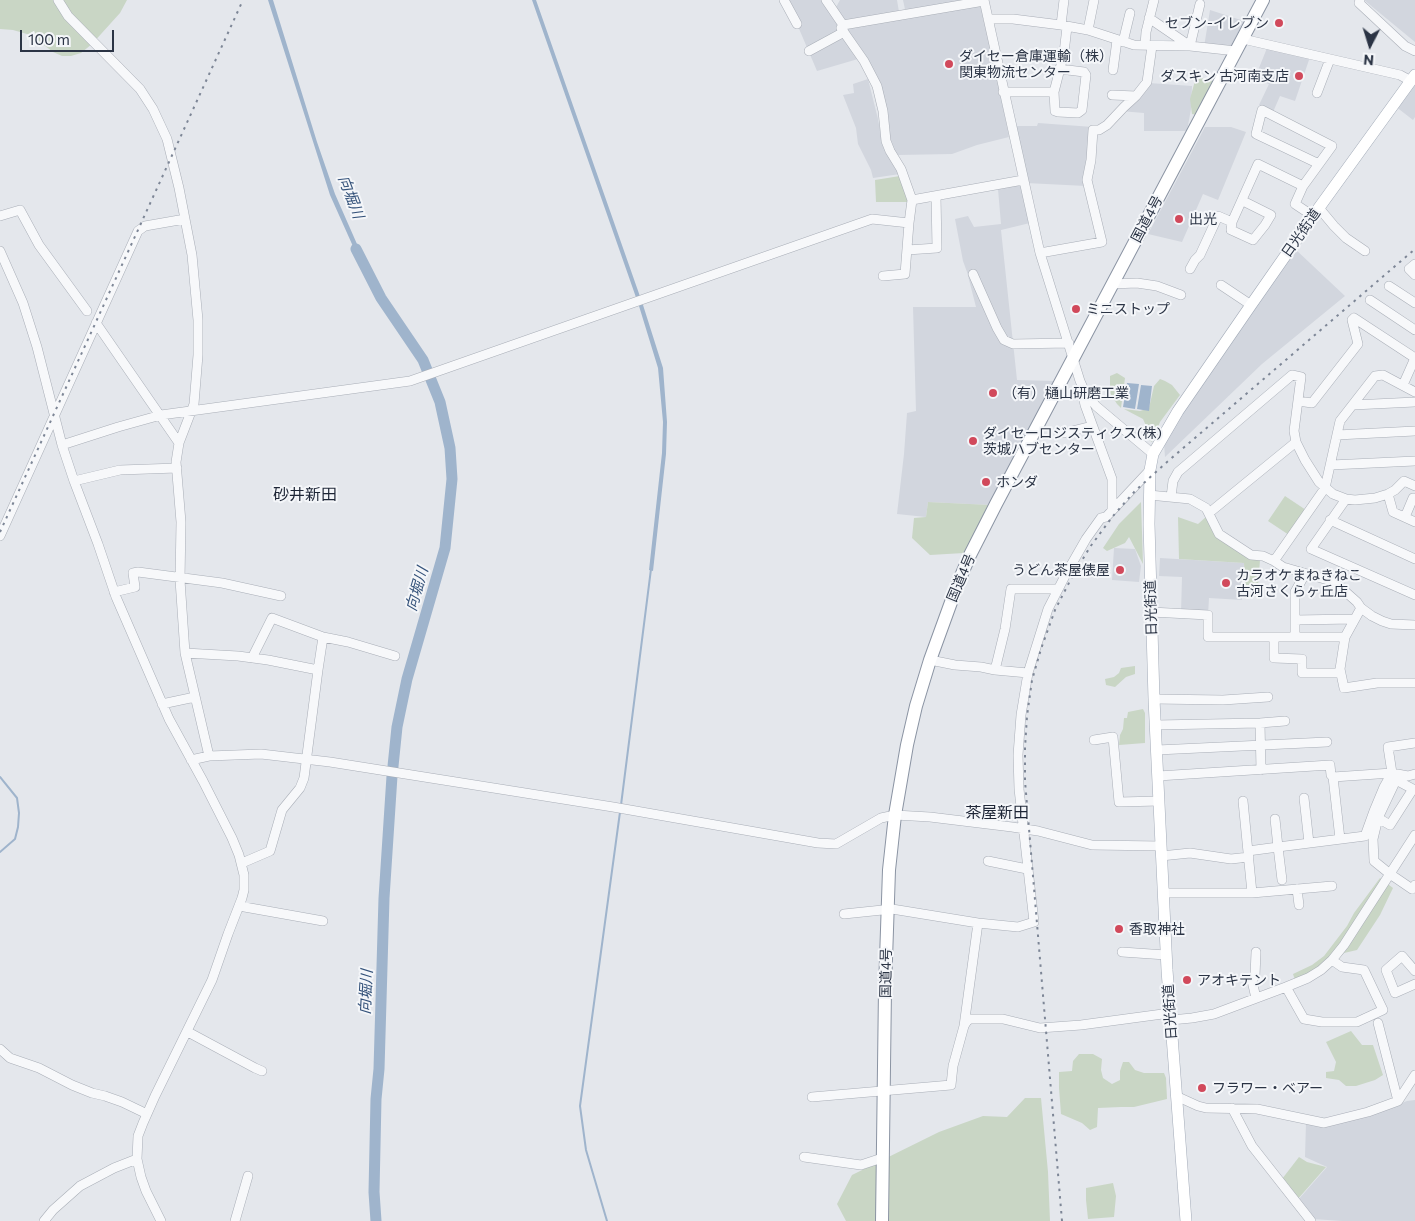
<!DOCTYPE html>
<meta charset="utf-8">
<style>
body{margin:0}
#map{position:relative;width:1415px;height:1221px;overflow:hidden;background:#e4e7ec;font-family:Commissioner,sans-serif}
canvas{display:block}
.north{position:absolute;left:1345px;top:20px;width:50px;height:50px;-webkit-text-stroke:4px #f4f6f9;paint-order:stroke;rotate:185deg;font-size:14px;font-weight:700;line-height:20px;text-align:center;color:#2b3445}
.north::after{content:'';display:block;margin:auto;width:18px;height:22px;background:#2b3445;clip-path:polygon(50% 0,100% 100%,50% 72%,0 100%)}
.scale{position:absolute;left:20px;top:30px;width:94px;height:22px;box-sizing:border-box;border:2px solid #2b3445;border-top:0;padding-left:6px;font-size:15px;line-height:18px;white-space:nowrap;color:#2b3445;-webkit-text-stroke:4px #f4f6f9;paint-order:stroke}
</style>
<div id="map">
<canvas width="1415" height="1221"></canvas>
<div class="north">N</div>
<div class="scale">100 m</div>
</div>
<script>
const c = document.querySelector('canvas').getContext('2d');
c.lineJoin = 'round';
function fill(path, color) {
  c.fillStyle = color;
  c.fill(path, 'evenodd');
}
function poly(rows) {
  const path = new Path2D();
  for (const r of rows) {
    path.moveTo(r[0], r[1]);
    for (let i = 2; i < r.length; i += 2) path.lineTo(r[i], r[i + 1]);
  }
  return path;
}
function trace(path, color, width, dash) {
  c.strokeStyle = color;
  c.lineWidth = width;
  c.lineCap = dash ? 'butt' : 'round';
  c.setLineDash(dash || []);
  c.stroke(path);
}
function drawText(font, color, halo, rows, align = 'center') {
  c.font = font + ' Commissioner,"Noto Sans JP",sans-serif';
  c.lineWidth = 4;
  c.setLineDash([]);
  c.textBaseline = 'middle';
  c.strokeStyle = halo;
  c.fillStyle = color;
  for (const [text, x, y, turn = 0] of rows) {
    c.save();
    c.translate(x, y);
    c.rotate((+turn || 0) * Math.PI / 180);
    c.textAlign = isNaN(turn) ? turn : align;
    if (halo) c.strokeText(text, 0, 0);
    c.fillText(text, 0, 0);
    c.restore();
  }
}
const built = poly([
 [784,0,825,0,858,59,817,71,797,24],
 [840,0,897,0,899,12,843,22,835,9],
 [903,0,981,0,906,14],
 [1364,0,1415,0,1415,42],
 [982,3,1009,137,977,145,952,154,898,155,886,141,877,86,852,45,847,28],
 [1210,10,1244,21,1230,48,1204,47],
 [1267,48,1310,57,1295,101,1280,96,1273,112,1259,105,1269,84,1255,78],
 [868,79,878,119,882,142,900,174,873,178,871,170,858,144,856,128,843,95,854,93,853,84],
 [1415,81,1415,117,1413,120,1395,106],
 [1149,83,1192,86,1191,109,1187,131,1144,131,1144,113,1120,111],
 [1038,123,1093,127,1086,186,1026,183,1014,126,1037,126],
 [1205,127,1231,127,1246,132,1218,200,1203,194,1182,242,1148,234],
 [1022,184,1030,223,1001,230,1017,380,1054,381,1018,454,991,505,928,502,926,517,897,514,904,454,907,413,916,411,913,307,976,307,967,272,963,261,955,219,968,216,974,227,1001,224,998,189],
 [1294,248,1345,296,1262,364,1165,457,1164,443,1171,422],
 [1114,548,1135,549,1141,566,1139,582,1112,580],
 [1160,558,1244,563,1242,600,1209,598,1208,615,1181,613,1182,577,1159,576],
 [1415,1100,1415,1221,1342,1221,1313,1219,1298,1200,1327,1167,1305,1157,1306,1123,1325,1127,1368,1116,1407,1101]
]);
const green = poly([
 [0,0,127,0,120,13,92,44,81,53,71,56,62,56,53,52,40,42,27,34,13,30,0,29],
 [1196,77,1215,81,1197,115,1192,114,1190,99],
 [900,176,908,194,908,202,876,202,875,180],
 [1117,373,1125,378,1121,408,1117,404,1110,393,1110,376],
 [1160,379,1165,381,1172,385,1180,395,1160,422,1152,442,1148,439,1147,428,1143,419,1124,409,1140,411,1149,408,1154,386],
 [1285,496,1306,510,1289,535,1268,521],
 [928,502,991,505,964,553,930,555,912,538,914,518,926,517],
 [1141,502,1143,564,1129,537,1125,543,1107,551,1103,548,1119,524],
 [1207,516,1218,537,1260,560,1258,586,1245,585,1244,563,1179,559,1178,517,1198,524],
 [1135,666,1135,674,1126,677,1115,687,1106,685,1105,679,1114,677,1119,673,1121,668],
 [1143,709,1145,713,1145,743,1119,745,1120,735,1123,729,1124,718,1127,718,1128,712],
 [1380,878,1393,888,1380,915,1357,950,1344,953,1328,970,1295,980,1293,974,1312,965,1324,956,1347,926,1354,913],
 [1351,1031,1362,1045,1373,1045,1383,1075,1375,1080,1356,1086,1346,1086,1339,1080,1326,1078,1326,1072,1334,1071,1336,1062,1326,1042],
 [1079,1054,1093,1054,1102,1059,1101,1070,1103,1078,1112,1084,1120,1080,1120,1071,1123,1062,1129,1062,1135,1070,1144,1073,1164,1073,1166,1078,1167,1099,1134,1107,1121,1107,1098,1108,1097,1127,1090,1130,1082,1123,1061,1114,1059,1088,1059,1072,1072,1071,1073,1061],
 [1025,1098,1041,1098,1048,1172,1050,1221,846,1221,837,1204,852,1175,939,1132,983,1116,1007,1117],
 [1299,1157,1307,1162,1326,1167,1297,1200,1282,1179],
 [1113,1183,1116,1196,1114,1217,1088,1219,1086,1200,1086,1188]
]);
const water = poly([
 [268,0,273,0,317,142,335,194,364,260,360,262,330,195],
 [532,0,536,0,643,305,663,368,667,422,666,454,653,571,649,570,662,453,663,422,658,368,639,306],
 [1127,383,1139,384,1135,409,1123,407],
 [1141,385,1152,386,1149,411,1137,409]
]);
const stream = poly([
 [0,777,17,798,19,813,18,827,15,839,0,852],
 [621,805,651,569],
 [607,1221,586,1150,580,1106,620,812]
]);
const river = poly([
 [356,249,381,298,423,360,440,402,450,448,452,479,445,548,407,679,397,727,392,776,384,898,379,1069,376,1099,374,1192,376,1221]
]);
const minor = poly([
 [58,0,68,16,140,89,153,109,167,139,179,188,192,255,198,320,198,355,194,404,179,443,176,462,181,522,180,580,185,653,209,756],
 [784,0,797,24],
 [826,0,843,25,984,1],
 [984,0,1040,253,1080,381,1085,392,1096,406,1153,454],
 [1360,0,1359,3,1405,46,1415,51],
 [1149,18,1190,46,1200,4],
 [988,19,1013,19,1061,25,1088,30,1134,45,1190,46,1236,51],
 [1061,25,1064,0],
 [1088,30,1094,0],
 [1243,39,1400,75,1411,81],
 [1123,42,1130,13],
 [1145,45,1146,32,1154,0],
 [809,51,844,32],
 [1060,69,1084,72,1086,75,1082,110,1078,113,1058,112,1055,111,1054,92,1064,53,1067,27],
 [1113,70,1117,40],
 [1003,92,1054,92],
 [1317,93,1330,59],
 [1112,95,1136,96],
 [1303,186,1332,146,1262,110,1256,134,1319,164],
 [912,200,1023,180],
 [1319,208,1334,226,1346,238,1365,251],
 [0,216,20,210,39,245,87,311],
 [1232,222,1231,230,1253,240,1265,225,1271,215,1243,201],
 [907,250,937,248,936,196],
 [0,251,23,303,37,347,62,445,74,481,98,544,116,597,169,719,203,781,232,838,239,855,244,875,244,890,242,898,228,934,212,980,155,1096,143,1123,138,1136,137,1159,141,1177,146,1191,161,1221],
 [1040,253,1102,242,1087,180,1091,160,1093,130,1099,130,1107,125,1124,107,1136,96,1147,82,1152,46],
 [1415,264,1409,269,1415,275],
 [1190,269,1195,260,1200,255,1218,216,1232,222,1258,164,1303,186,1295,204,1313,216],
 [973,274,997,328,1004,340,1013,344,1069,343],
 [883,276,905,274,909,223],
 [1112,284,1137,283,1157,286,1181,295],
 [1221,285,1251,305],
 [1389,286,1415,303],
 [1370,300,1415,330],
 [96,323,179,443],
 [1403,385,1415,358],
 [1085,392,1083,395,1085,405,1112,479,1112,510],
 [1298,401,1312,403,1358,344,1352,320,1354,318,1415,358],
 [1353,405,1415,402],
 [1064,433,1092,426],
 [1337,435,1415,431],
 [62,445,118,427,161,415,410,381,872,219,909,223,912,200,901,169,890,151,886,141,883,111,877,86,864,61,841,28,843,25],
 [1331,465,1415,461],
 [74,481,120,470,177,468],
 [1388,494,1395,490,1404,481,1415,486],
 [1149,495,1190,499,1206,508,1219,534,1251,555,1263,556,1274,561,1283,567,1328,580,1339,586,1357,602,1361,608,1372,616,1382,621,1391,624,1415,625],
 [1171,497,1173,481,1178,472,1292,375,1301,377,1294,431,1296,442,1305,460,1319,482,1333,494,1346,499],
 [1209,513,1296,442],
 [1405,517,1413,498],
 [1330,520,1415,559],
 [1415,522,1393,512,1388,494,1375,498,1355,500,1346,499,1311,549,1415,595],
 [0,536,138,231,145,226,185,219],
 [1274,561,1325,488,1340,421,1375,376,1383,375,1415,392],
 [114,592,135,587,133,573,138,572,222,583,281,596],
 [1361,608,1345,637,1340,669,1344,688,1377,683,1415,683],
 [1151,612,1208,615,1208,637,1345,637],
 [1295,620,1354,619],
 [1295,637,1295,592,1305,574],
 [1274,638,1274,658,1302,659,1302,673,1340,673],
 [185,653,238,656,268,660,318,670,323,637,348,642,395,656],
 [252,658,272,618,323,637],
 [930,660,955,665,981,667,995,670,1028,673,1048,609,1066,574,1086,539,1101,518,1106,517,1150,470],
 [995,670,1005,629,1011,589,1058,589],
 [1154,699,1223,700,1268,697],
 [162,704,195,697],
 [1260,723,1261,770],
 [1156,725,1260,723,1285,721],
 [1094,740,1113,737,1119,802,1159,801],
 [1157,750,1327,742],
 [191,760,209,756,261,754,330,762,613,807,818,843,836,844,881,818,895,815,930,817,1012,827,1038,831,1092,845,1161,846],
 [1158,776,1330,765,1331,775,1333,777,1392,773,1408,776,1415,774],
 [1333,777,1340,839],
 [1413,789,1396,780,1378,818,1373,839,1374,861,1390,874,1412,889,1415,885],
 [1304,798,1309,843],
 [1243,801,1252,893,1332,886],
 [1378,818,1390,825,1413,789,1415,790],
 [1248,851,1278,847,1275,819],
 [1161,856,1190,853,1231,859,1249,857],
 [988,861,1027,869],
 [242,863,270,851,282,810,300,788,304,778,318,670],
 [1282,880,1278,847,1365,836,1374,811,1384,787,1392,773,1388,747,1415,743],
 [1297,889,1299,905],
 [1163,893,1252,893],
 [239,906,323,921],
 [844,914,892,909,978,923,1018,927,1034,922,1019,789,1018,755,1021,715,1028,673],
 [1122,952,1166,955],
 [1415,971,1402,956,1386,970,1395,993,1415,984],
 [1286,987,1304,1019,1322,1022,1357,1022,1383,1010,1364,970,1342,967,1332,960],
 [1256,998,1252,981,1255,976,1256,952],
 [1171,1020,1192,1018,1214,1014,1286,987,1308,978,1321,970,1332,960,1344,945,1415,835],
 [1378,1023,1398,1101],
 [964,1026,967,1021,970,1019,1003,1019,1040,1028,1081,1025,1170,1013],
 [188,1032,255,1068,262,1071],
 [0,1049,10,1058,39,1068,72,1085,92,1093,105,1096,122,1102,147,1114],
 [1176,1096,1198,1106,1206,1108,1257,1109,1324,1123,1368,1112,1398,1101,1415,1075],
 [812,1097,951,1085,953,1066,964,1026,978,923],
 [1232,1108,1252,1146,1311,1221],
 [804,1157,861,1165,882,1158],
 [44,1221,53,1210,80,1186,114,1168,137,1159],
 [235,1221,248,1176]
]);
const major = poly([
 [1186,1221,1167,970,1154,699,1149,524,1150,470,1153,454,1178,411,1251,305,1313,216,1415,75]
]);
const highway = poly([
 [882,1221,885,989,889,870,895,815,907,745,916,706,930,660,958,583,970,555,996,504,1263,0]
]);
const rail = poly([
 [0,532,243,0],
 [1062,1221,1025,781,1025,748,1027,716,1032,680,1041,649,1055,610,1072,577,1090,547,1113,516,1135,491,1167,462,1415,249]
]);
const markers = [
 [1279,23,5,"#d1495b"],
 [949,64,5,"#d1495b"],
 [1299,76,5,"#d1495b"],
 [1179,219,5,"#d1495b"],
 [1076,309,5,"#d1495b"],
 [993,393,5,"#d1495b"],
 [973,441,5,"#d1495b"],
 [986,482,5,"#d1495b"],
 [1120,570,5,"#d1495b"],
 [1226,583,5,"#d1495b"],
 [1119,929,5,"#d1495b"],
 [1187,980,5,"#d1495b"],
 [1202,1088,5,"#d1495b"]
];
const poiNames = [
 ["セブン-イレブン",1269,23,"right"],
 ["ダイセー倉庫運輸（株）",959,56],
 ["関東物流センター",959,72],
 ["ダスキン 古河南支店",1289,76,"right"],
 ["出光",1189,219],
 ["ミニストップ",1086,309],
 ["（有）樋山研磨工業",1003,393],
 ["ダイセーロジスティクス(株)",983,433],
 ["茨城ハブセンター",983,449],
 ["ホンダ",996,482],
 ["うどん茶屋俵屋",1110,570,"right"],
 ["カラオケまねきねこ",1236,575],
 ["古河さくらヶ丘店",1236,591],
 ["香取神社",1129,929],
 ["アオキテント",1197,980],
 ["フラワー・ベアー",1212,1088]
];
const streetNames = [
 ["国道4号",1147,219,-62],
 ["日光街道",1301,233,-55],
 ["国道4号",961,578,-67],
 ["日光街道",1151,608,-92],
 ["国道4号",886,973,-89],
 ["日光街道",1170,1012,-94]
];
const waterNames = [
 ["向堀川",351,197,69],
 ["向堀川",417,589,-74],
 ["向堀川",366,992,-87]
];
const quarterNames = [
 ["砂井新田",305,495],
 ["茶屋新田",997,813]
];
fill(built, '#d2d6de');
fill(green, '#c9d6c5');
fill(water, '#9fb4cc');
trace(stream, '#9fb4cc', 2);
trace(river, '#9fb4cc', 11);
trace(minor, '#a9aeb7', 10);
trace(major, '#a3abb8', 12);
trace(highway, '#8b94a3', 14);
trace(minor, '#f7f8fa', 9);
trace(major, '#fff', 11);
trace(highway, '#fff', 12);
trace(rail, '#7d8696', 2, [2.5, 5]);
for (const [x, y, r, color] of markers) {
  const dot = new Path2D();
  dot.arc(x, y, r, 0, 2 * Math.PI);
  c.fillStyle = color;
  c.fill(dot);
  trace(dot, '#f4f6f9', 2);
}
drawText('14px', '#2b3445', '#f4f6f9', poiNames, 'left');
drawText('14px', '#2b3445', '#f4f6f9', streetNames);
drawText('italic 15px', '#34527a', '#f4f6f9', waterNames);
drawText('16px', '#1d2536', '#f4f6f9', quarterNames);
</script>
